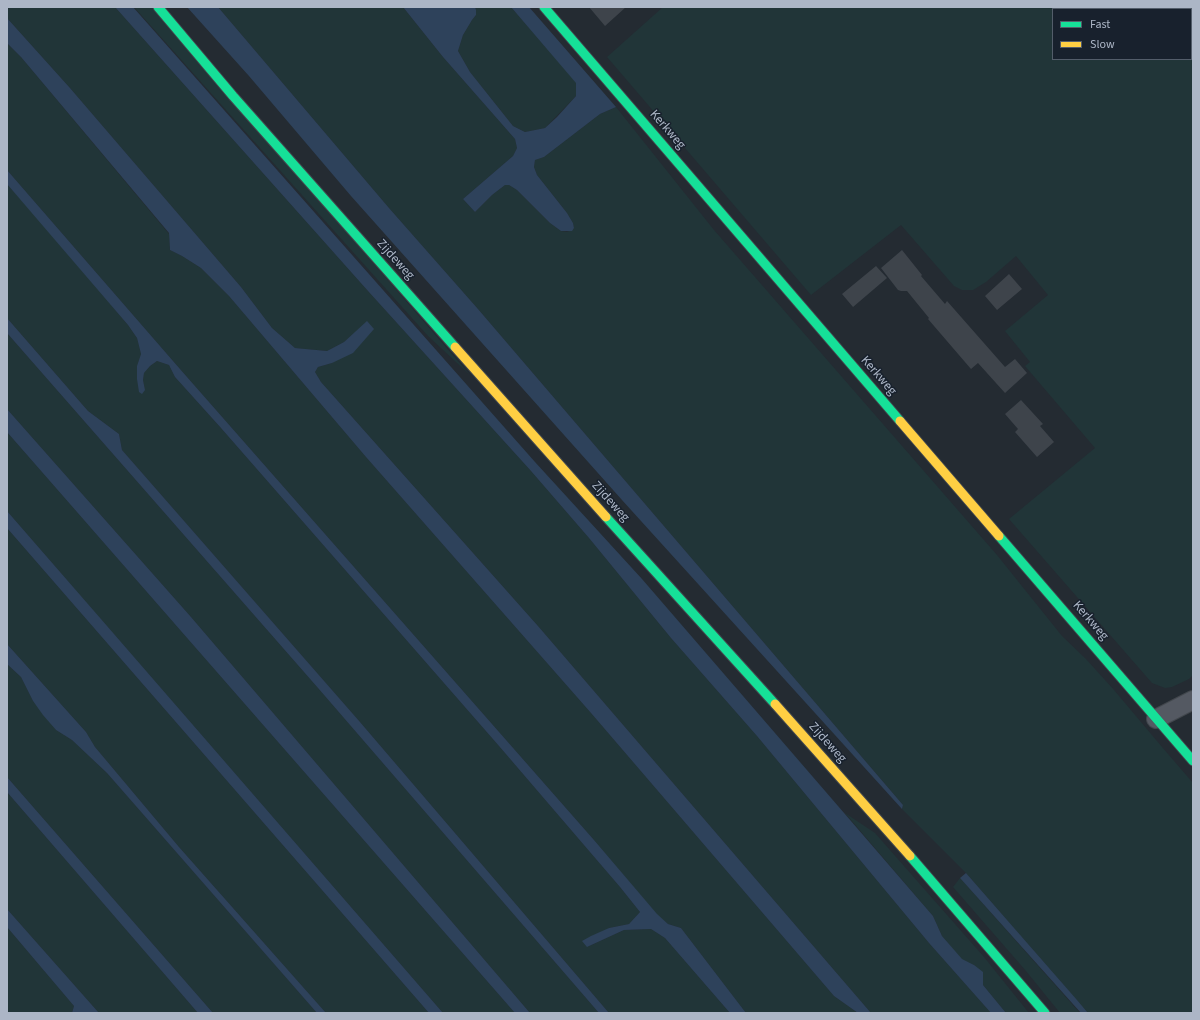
<!DOCTYPE html>
<style>
body{margin:0}
#map{position:relative;width:1200px;height:1020px;overflow:hidden;background:#242b32;font-family:"Source Sans 3",sans-serif}
canvas{display:block}
.frame{position:absolute;inset:0;border:8px solid #acb6c6;pointer-events:none}
.legend{position:absolute;left:1052px;top:8px;width:140px;height:52px;box-sizing:border-box;background:#18212d;border:1px solid #535d6a;margin:0;padding:5px 7px;list-style:none;font-size:12px;color:#acb6c6}
.legend li{display:flex;align-items:center;gap:8px;height:20px}
.legend b{width:20px;border:1px solid #535d6a}
</style>
<div id="map">
<canvas width="1200" height="1020"></canvas>
<div class="frame"></div>
<ul class="legend">
<li><b style="height:5px;background:#16e098"></b>Fast</li>
<li><b style="height:5px;background:#ffcf43"></b>Slow</li>
</ul>
</div>
<script>
const c = document.querySelector('canvas').getContext('2d');
c.lineJoin = 'round';
function fill(path, color) {
  c.fillStyle = color;
  c.fill(path, 'evenodd');
}
function poly(rows) {
  const path = new Path2D();
  for (const r of rows) {
    path.moveTo(r[0], r[1]);
    for (let i = 2; i < r.length; i += 2) path.lineTo(r[i], r[i + 1]);
  }
  return path;
}
function trace(path, color, width, dash) {
  c.strokeStyle = color;
  c.lineWidth = width;
  c.lineCap = dash ? 'butt' : 'round';
  c.setLineDash(dash || []);
  c.stroke(path);
}
function drawText(font, color, halo, rows, align = 'center') {
  c.font = font + ' "Source Sans 3",sans-serif';
  c.lineWidth = 3;
  c.setLineDash([]);
  c.textBaseline = 'middle';
  c.strokeStyle = halo;
  c.fillStyle = color;
  for (const [text, x, y, turn = 0] of rows) {
    c.save();
    c.translate(x, y);
    c.rotate((+turn || 0) * Math.PI / 180);
    c.textAlign = isNaN(turn) ? turn : align;
    if (halo) c.strokeText(text, 0, 0);
    c.fillText(text, 0, 0);
    c.restore();
  }
}
const green = poly([
 [7,7,115,7,368,291,531,471,589,538,671,638,757,736,929,943,991,1013,871,1013,538,626,321,382,315,372,318,367,332,363,367,322,344,342,327,351,295,348,272,328,241,287,70,88,7,18],
 [134,7,152,7,470,375,428,336],
 [218,7,403,7,443,57,515,139,517,148,513,156,463,199,475,212,492,195,505,185,509,185,517,190,550,223,561,231,567,232,574,228,573,223,567,213,537,175,534,167,535,160,544,157,600,114,616,107,714,230,997,555,1062,636,1086,659,1114,690,1162,747,1193,783,1193,1013,1088,1013,966,873,902,809,903,805,478,309,389,208],
 [475,7,511,7,576,82,576,96,545,128,525,132,513,126,470,72,458,51,463,35,472,20,476,15,476,10],
 [663,7,1193,7,1193,675,1189,679,1172,687,1165,688,1152,683,1009,519,1095,448,1025,366,1030,362,1005,331,1048,295,1016,256,986,282,973,290,962,290,954,286,901,225,811,295,607,57],
 [1053,9,1191,9,1191,59,1053,59],
 [7,43,21,57,169,234,170,250,182,256,201,268,229,296,366,457,591,713,834,996,858,1013,746,1013,681,928,668,924,657,915,594,840,180,369,7,170],
 [7,184,41,222,128,325,137,338,141,354,137,367,145,390,143,380,144,373,150,366,157,361,169,365,175,377,221,428,499,746,620,887,640,912,629,924,609,928,587,947,624,930,651,929,665,938,730,1013,609,1013,360,722,122,450,119,434,88,411,7,318],
 [7,333,318,688,599,1013,530,1013,191,617,7,409],
 [7,432,515,1013,443,1013,7,511],
 [7,528,429,1013,326,1013,179,847,95,747,86,732,7,644],
 [7,664,21,677,33,701,56,730,72,740,107,773,317,1013,213,1013,7,777],
 [7,792,198,1013,99,1013,7,909],
 [845,813,875,833,984,957,1029,1013,1006,1013,983,985,974,965,962,960,942,936,933,916],
 [960,878,1080,1013,1060,1013,1026,971,953,887],
 [7,927,74,1006,72,1013,7,1013]
]);
const water = poly([
 [115,7,133,7,535,462,642,579,933,916,942,936,962,959,974,965,983,972,983,985,1006,1013,991,1013,929,943,757,736,671,638,589,538,531,471,368,291],
 [187,7,218,7,389,208,478,309,903,805,902,809,622,500,351,196,249,76],
 [403,7,475,7,476,10,476,15,472,20,463,35,458,51,470,72,513,126,525,132,545,128,557,117,576,96,576,83,511,7,529,7,616,107,600,114,544,157,535,160,534,167,537,175,567,213,573,223,574,228,572,231,561,231,550,223,517,190,509,185,505,185,492,195,475,212,463,199,513,156,517,148,515,139,443,57],
 [7,18,70,88,241,287,272,328,295,348,327,351,344,342,367,321,374,329,353,353,332,363,318,367,315,372,321,382,538,626,871,1013,858,1013,834,996,591,713,366,457,229,296,201,268,182,256,170,250,169,233,21,57,7,43],
 [7,170,180,369,594,840,657,914,668,924,681,928,746,1013,730,1013,665,938,651,929,624,930,587,947,582,941,591,936,609,928,629,924,640,912,620,887,499,746,221,428,175,377,169,365,157,361,150,366,144,373,143,380,145,390,142,394,139,392,137,379,137,366,141,354,137,338,128,325,7,184],
 [7,318,88,411,119,434,122,450,360,722,609,1013,599,1013,318,688,7,333],
 [7,409,191,617,530,1013,515,1013,7,432],
 [7,511,101,619,443,1013,429,1013,7,528],
 [7,644,86,732,95,747,179,847,326,1013,317,1013,107,773,72,740,56,730,43,715,33,701,21,677,7,664],
 [7,777,213,1013,198,1013,7,792],
 [966,873,1077,1000,1088,1013,1081,1013,960,878],
 [7,909,99,1013,72,1013,74,1006,7,927]
]);
const building = poly([
 [589,7,626,7,605,26],
 [902,250,922,275,921,276,945,304,947,301,1005,367,1015,359,1027,373,1005,393,978,363,971,369,928,319,929,318,907,291,901,291,898,290,881,268],
 [876,266,887,278,853,307,842,294],
 [1009,274,1022,289,997,310,985,296],
 [1021,400,1043,424,1040,426,1054,442,1037,457,1015,432,1018,429,1005,414]
]);
const street = poly([
 [1156,719,1193,700]
]);
const fast = poly([
 [158,7,233,96,455,347],
 [544,7,900,421],
 [606,517,775,704],
 [999,536,1193,761],
 [910,856,1045,1013]
]);
const slow = poly([
 [455,347,606,517],
 [900,421,999,536],
 [775,704,910,856]
]);
const streetNames = [
 ["Kerkweg",667,130,49],
 ["Zijdeweg",395,260,48],
 ["Kerkweg",878,376,49],
 ["Zijdeweg",610,502,48],
 ["Kerkweg",1090,621,49],
 ["Zijdeweg",827,743,48]
];
fill(green, '#213538');
fill(water, '#2e425b');
fill(building, '#3e444b');
trace(street, '#42474d', 20);
trace(fast, '#42474d', 11);
trace(slow, '#42474d', 11);
trace(street, '#545962', 18);
trace(fast, '#16e098', 9);
trace(slow, '#ffcf43', 9);
drawText('13px', '#acb6c6', '#18212d', streetNames);
</script>
